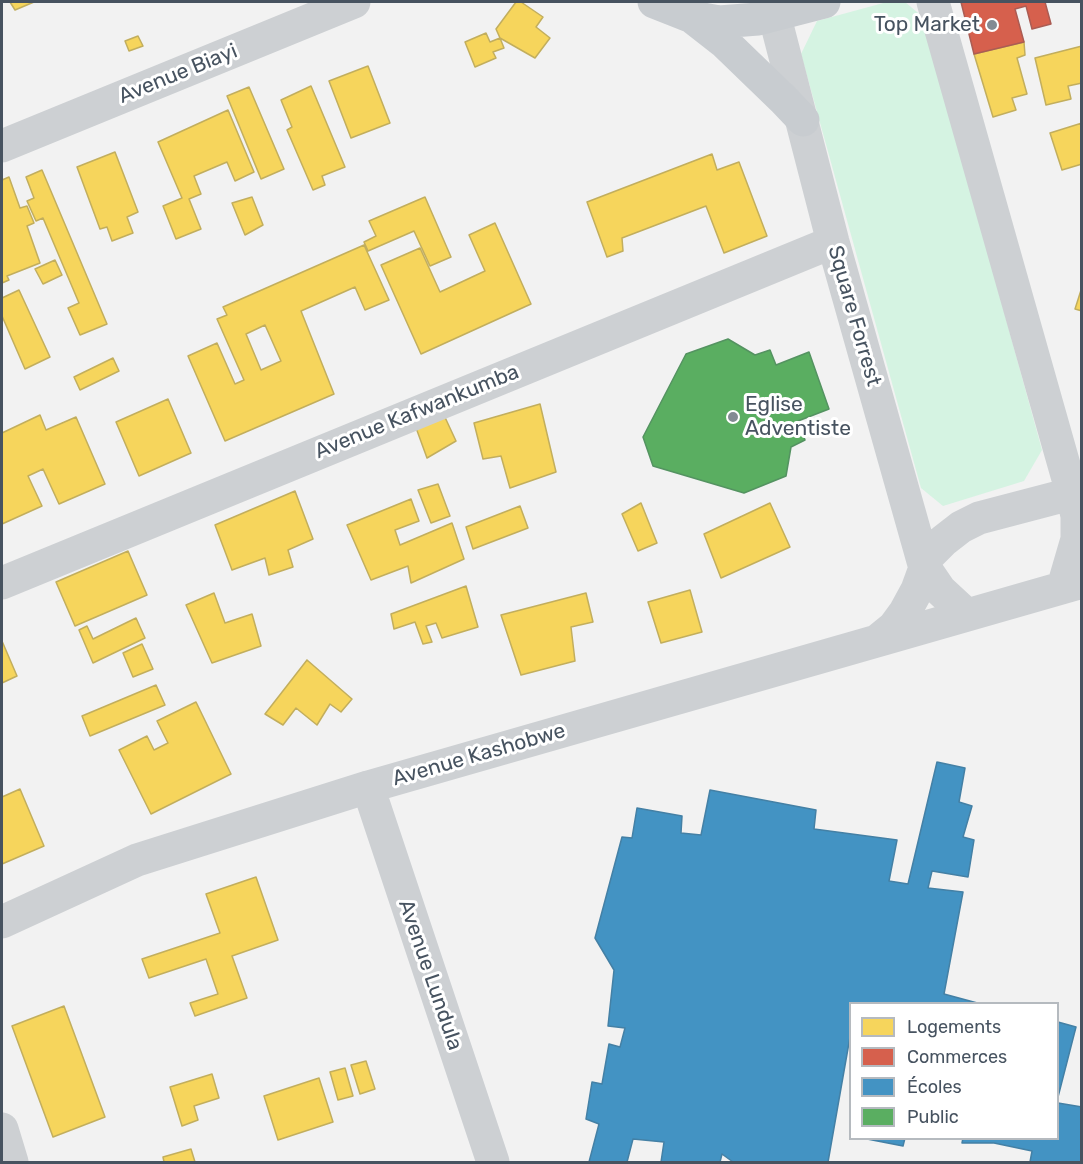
<!DOCTYPE html>
<meta charset="utf-8">
<style>
body{margin:0}
#map{position:relative;width:1083px;height:1164px;overflow:hidden;background:#f2f2f2;font-family:Rubik,sans-serif}
canvas{display:block}
.frame{position:absolute;inset:0;border:3px solid #475360;pointer-events:none}
.legend{position:absolute;left:849px;top:1002px;width:210px;height:138px;box-sizing:border-box;background:#fff;border:2px solid #b5babf;margin:0;padding:8px 10px;list-style:none;font-size:18px;color:#475360}
.legend li{display:flex;align-items:center;gap:12px;height:30px}
.legend b{width:30px;border:2px solid #b5babf}
</style>
<div id="map">
<canvas width="1083" height="1164"></canvas>
<div class="frame"></div>
<ul class="legend">
<li><b style="height:16px;background:#f6d55c"></b>Logements</li>
<li><b style="height:16px;background:#d6604d"></b>Commerces</li>
<li><b style="height:16px;background:#4393c3"></b>Écoles</li>
<li><b style="height:16px;background:#5aae61"></b>Public</li>
</ul>
</div>
<script>
const c = document.querySelector('canvas').getContext('2d');
c.lineJoin = 'round';
function fill(path, color) {
  c.fillStyle = color;
  c.fill(path, 'evenodd');
}
function poly(rows) {
  const path = new Path2D();
  for (const r of rows) {
    path.moveTo(r[0], r[1]);
    for (let i = 2; i < r.length; i += 2) path.lineTo(r[i], r[i + 1]);
  }
  return path;
}
function trace(path, color, width, dash) {
  c.strokeStyle = color;
  c.lineWidth = width;
  c.lineCap = dash ? 'butt' : 'round';
  c.setLineDash(dash || []);
  c.stroke(path);
}
function drawText(font, color, halo, rows, align = 'center') {
  c.font = font + ' Rubik,sans-serif';
  c.lineWidth = 6;
  c.setLineDash([]);
  c.textBaseline = 'middle';
  c.strokeStyle = halo;
  c.fillStyle = color;
  for (const [text, x, y, turn = 0] of rows) {
    c.save();
    c.translate(x, y);
    c.rotate((+turn || 0) * Math.PI / 180);
    c.textAlign = isNaN(turn) ? turn : align;
    if (halo) c.strokeText(text, 0, 0);
    c.fillText(text, 0, 0);
    c.restore();
  }
}
const green = poly([
 [887,2,905,2,923,17,1042,450,1024,481,943,506,921,488,801,54,817,21]
]);
const homes = poly([
 [10,2,34,2,15,10,10,2],
 [516,2,521,2,543,17,536,27,550,38,535,58,500,38,496,29,516,2],
 [486,33,490,42,500,38,504,48,493,52,496,58,475,67,465,42,486,33],
 [138,36,143,46,129,51,125,41,138,36],
 [1024,42,1025,55,1017,58,1027,94,1012,98,1016,110,993,117,974,54,1024,42],
 [1082,46,1082,83,1068,86,1071,99,1046,105,1035,58,1082,46],
 [368,66,390,123,351,138,329,81,368,66],
 [311,86,345,167,322,176,325,185,313,190,287,130,292,127,281,100,311,86],
 [249,87,284,169,261,179,227,96,249,87],
 [228,110,254,172,235,181,227,162,194,176,201,194,189,199,201,229,176,239,163,206,182,198,158,142,228,110],
 [1082,123,1082,164,1062,170,1050,133,1082,123],
 [115,152,138,212,127,217,133,233,112,241,107,227,100,229,77,167,115,152],
 [712,154,717,170,739,162,767,236,724,253,706,206,622,238,623,251,607,257,587,202,712,154],
 [42,170,107,324,80,335,68,308,79,303,43,218,36,221,27,201,34,198,26,177,42,170],
 [9,177,20,208,27,206,34,223,27,226,40,263,7,276,9,280,2,283,2,180,9,177],
 [252,197,263,225,245,235,232,203,252,197],
 [425,197,451,257,430,266,414,231,368,251,364,242,376,236,369,221,425,197],
 [495,223,531,304,421,354,381,265,420,248,440,292,485,271,469,235,495,223],
 [364,245,389,300,365,310,355,287,301,311,334,394,225,441,188,356,217,343,235,384,244,380,217,319,227,315,223,307,364,245],
 [265,325,281,361,261,370,246,334,265,325],
 [55,260,62,275,43,284,35,269,55,260],
 [1082,287,1082,311,1075,309,1082,287],
 [19,290,50,357,25,369,2,316,2,298,19,290],
 [113,358,119,371,80,390,74,377,113,358],
 [168,399,191,453,139,476,116,422,168,399],
 [540,404,556,472,510,488,501,456,483,459,474,423,540,404],
 [443,413,456,441,427,458,415,425,443,413],
 [40,415,46,430,76,417,105,484,59,504,43,469,28,476,42,506,2,524,2,433,40,415],
 [438,484,450,516,431,523,418,490,438,484],
 [295,491,313,539,288,550,293,567,269,575,265,558,232,570,215,525,295,491],
 [411,499,419,521,395,530,400,545,452,523,464,559,411,583,408,566,371,580,347,525,411,499],
 [641,503,657,543,638,551,622,514,641,503],
 [770,503,790,547,721,578,704,534,770,503],
 [520,506,528,528,473,549,466,527,520,506],
 [128,551,147,595,75,626,56,582,128,551],
 [466,586,478,627,442,638,436,623,426,626,432,642,423,644,415,622,394,629,391,614,466,586],
 [690,590,702,632,661,643,648,602,690,590],
 [214,593,225,623,252,614,261,646,212,663,186,605,214,593],
 [586,593,593,622,571,627,575,661,521,675,501,615,586,593],
 [136,618,145,638,93,663,79,630,87,626,93,639,136,618],
 [2,641,17,676,2,683,2,641],
 [142,644,153,669,133,677,123,653,142,644],
 [307,660,352,699,341,712,330,704,317,725,296,708,283,725,265,714,307,660],
 [156,685,165,705,90,736,82,716,156,685],
 [196,702,231,774,151,814,119,750,147,736,154,750,168,743,157,721,196,702],
 [20,789,44,846,2,864,2,797,20,789],
 [256,877,278,940,232,956,247,998,195,1016,190,1003,218,994,206,959,149,978,142,959,220,933,206,894,256,877],
 [64,1006,105,1117,53,1137,12,1026,64,1006],
 [366,1061,375,1089,360,1094,351,1065,366,1061],
 [345,1068,353,1096,338,1100,330,1072,345,1068],
 [212,1074,219,1098,194,1106,198,1120,182,1126,170,1087,212,1074],
 [319,1078,333,1122,278,1140,264,1096,319,1078],
 [191,1149,195,1162,164,1162,163,1157,191,1149]
]);
const shops = poly([
 [961,2,1045,2,1051,24,1032,29,1026,6,1015,9,1024,42,974,54,961,2]
]);
const schools = poly([
 [937,762,965,768,959,802,972,806,963,837,974,840,968,877,932,871,928,888,963,892,944,994,981,1004,850,1004,850,1037,828,1162,733,1162,722,1154,720,1162,661,1162,664,1142,633,1139,627,1162,589,1162,599,1124,586,1119,592,1082,602,1084,609,1044,620,1047,625,1028,608,1026,614,970,595,938,622,837,632,838,637,808,682,816,681,833,701,835,710,790,816,810,814,829,897,840,889,881,908,884,937,762],
 [1058,1022,1076,1027,1058,1097,1058,1022],
 [1058,1103,1082,1107,1082,1162,1030,1162,1032,1151,994,1143,962,1143,963,1138,1058,1138,1058,1103],
 [862,1138,905,1138,903,1146,862,1138]
]);
const public = poly([
 [728,339,755,355,770,350,776,365,809,352,829,409,798,421,805,440,791,447,786,476,744,493,653,466,643,437,686,354,728,339]
]);
const minor = poly([
 [771,2,833,242,925,568,940,590,967,615],
 [933,2,1072,493,1077,516,1077,539,1063,587],
 [2,146,354,2],
 [923,561,943,541,961,527,979,518,1082,491],
 [2,583,833,242],
 [878,640,894,627,905,612,917,590,925,568],
 [368,787,493,1162],
 [2,922,137,860,368,787,1082,582],
 [2,1129,12,1162]
]);
const major = poly([
 [654,2,692,17,719,22,758,19,824,2],
 [692,17,724,42,784,100,803,120]
]);
const markers = [
 [992,25,6,"#838b93"],
 [733,417,6,"#838b93"]
];
const poiNames = [
 ["Top Market",980,25],
 ["Eglise",745,405,"left"],
 ["Adventiste",745,429,"left"]
];
const streetNames = [
 ["Avenue Biayi",178,74,-22],
 ["Square Forrest",854,316,74],
 ["Avenue Kafwankumba",417,412,-22],
 ["Avenue Kashobwe",479,755,-16],
 ["Avenue Lundula",430,975,71]
];
fill(green, '#d5f3e2');
fill(homes, '#f6d55c');
trace(homes, '#c2ae5d', 1.5);
fill(shops, '#d6604d');
trace(shops, '#ab5c53', 1.5);
fill(schools, '#4393c3');
trace(schools, '#4480a5', 1.5);
fill(public, '#5aae61');
trace(public, '#549361', 1.5);
trace(minor, '#cdd0d3', 33);
trace(major, '#c8ccd0', 33);
for (const [x, y, r, color] of markers) {
  const dot = new Path2D();
  dot.arc(x, y, r, 0, 2 * Math.PI);
  c.fillStyle = color;
  c.fill(dot);
  trace(dot, '#fff', 2);
}
drawText('21px', '#475360', '#fff', poiNames, 'right');
drawText('21px', '#475360', '#fff', streetNames);
</script>
